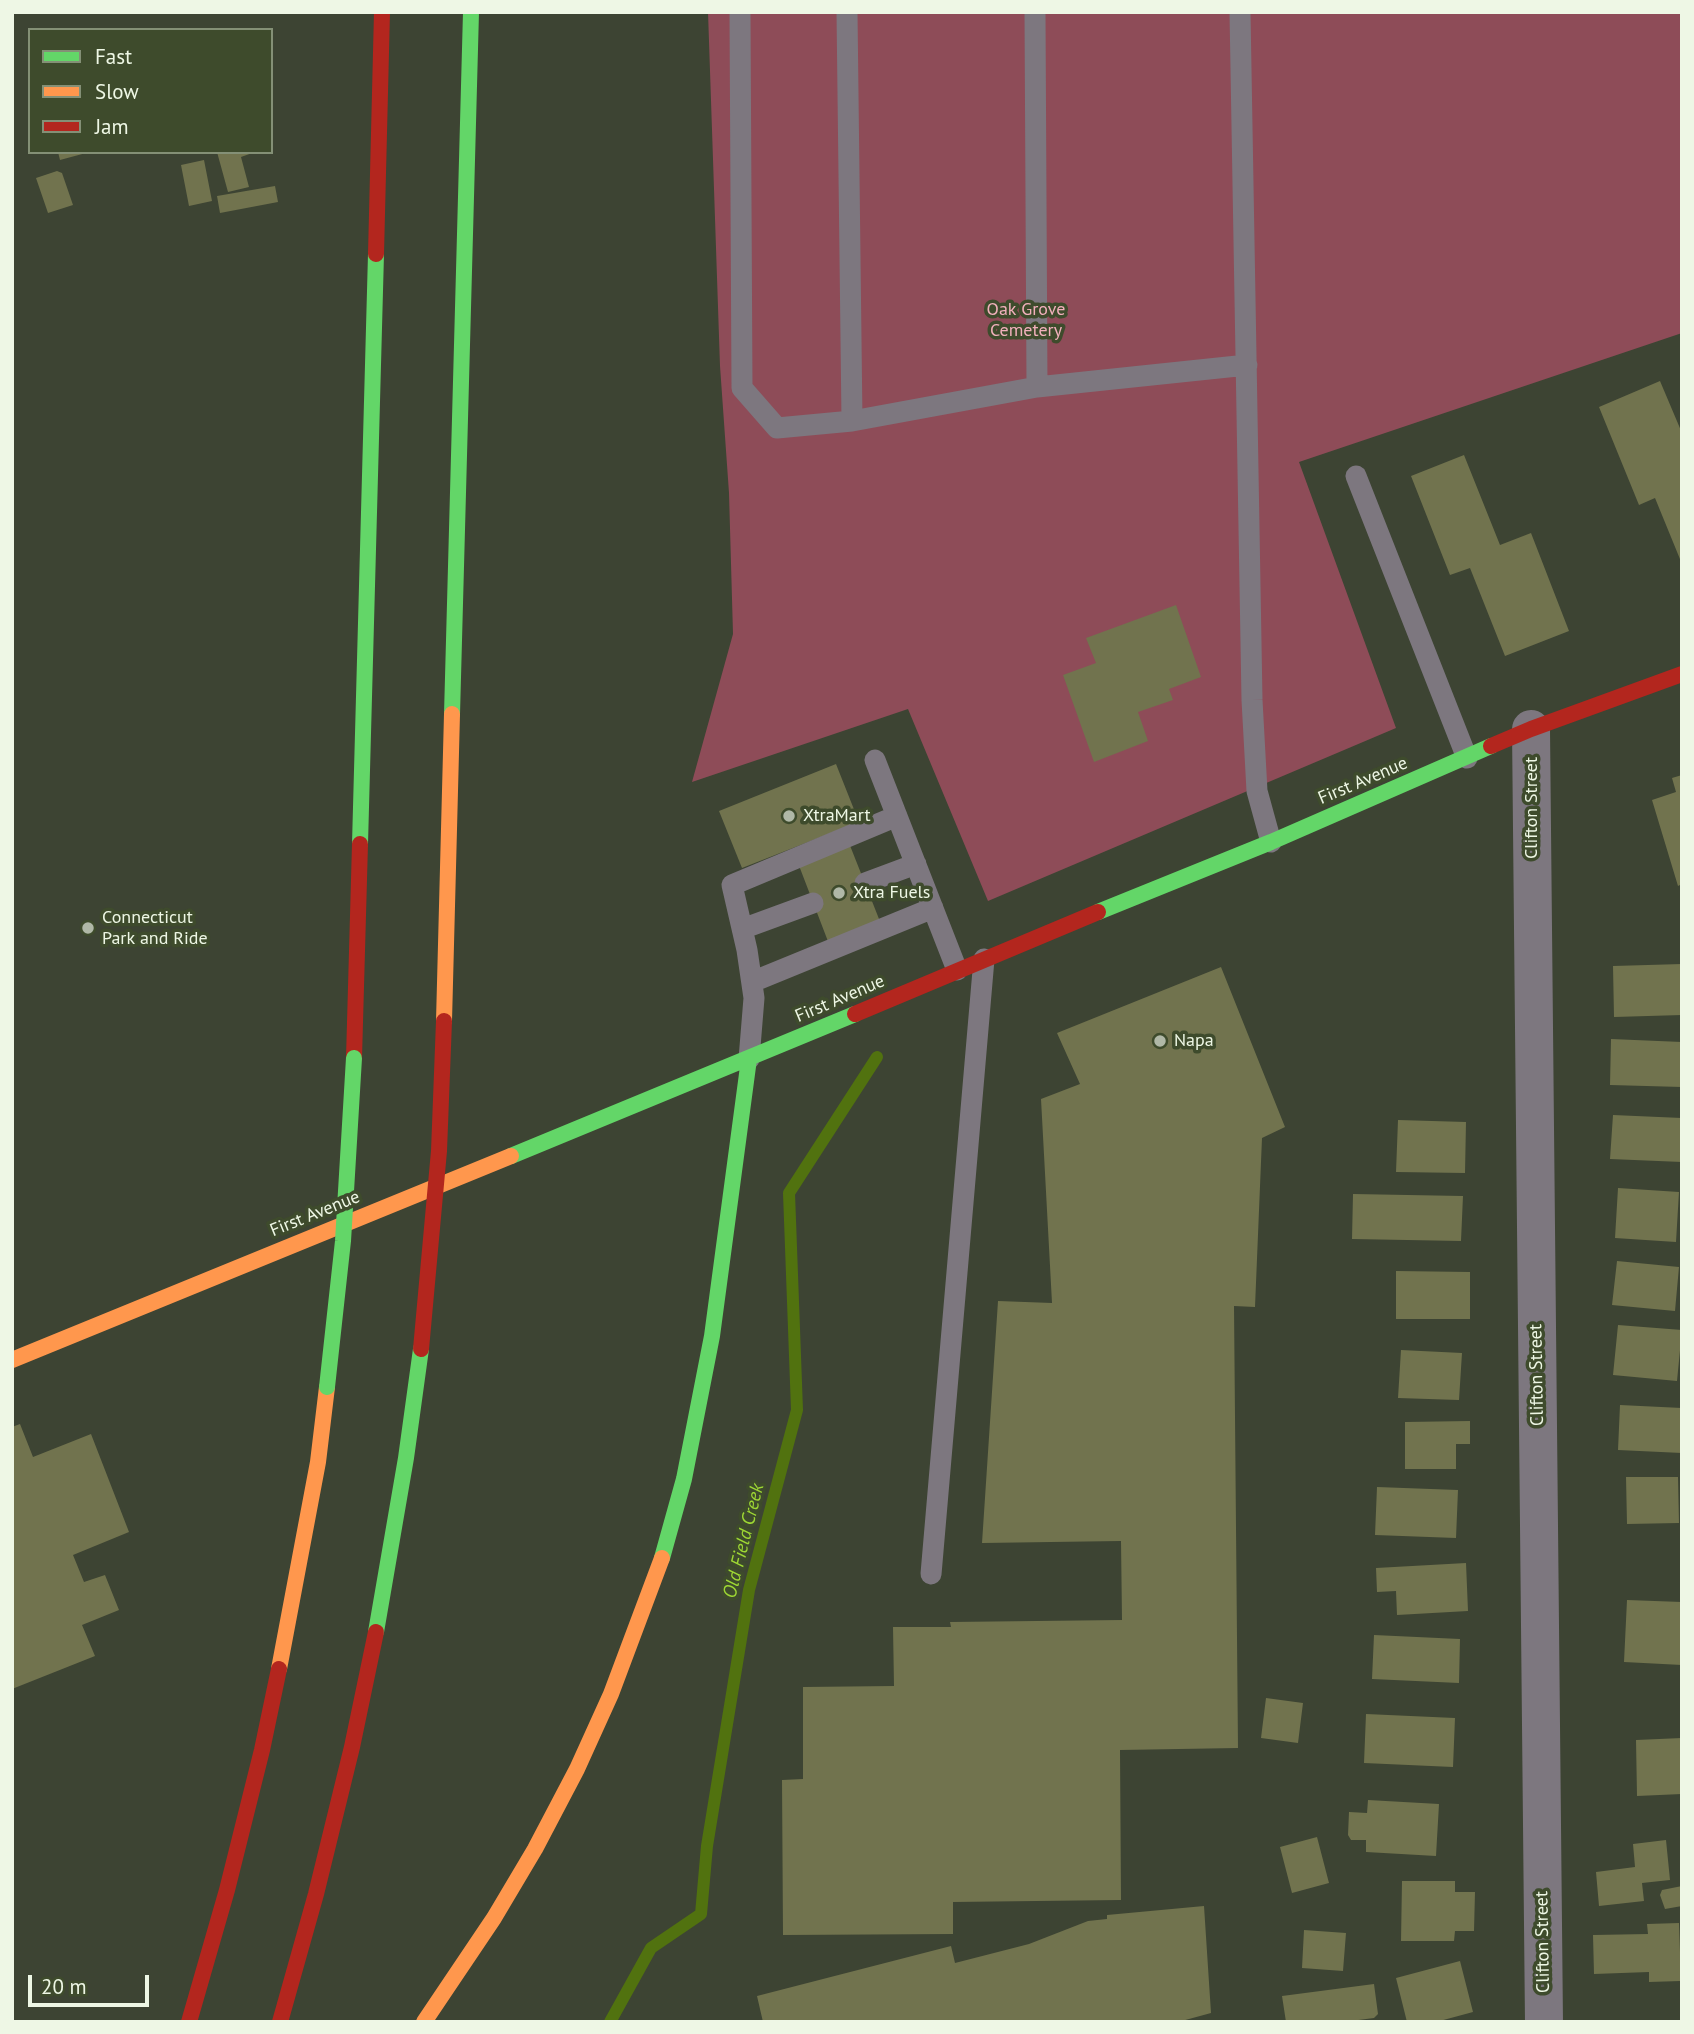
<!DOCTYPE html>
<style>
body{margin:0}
#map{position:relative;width:1694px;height:2034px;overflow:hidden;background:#3d4433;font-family:"PT Sans",sans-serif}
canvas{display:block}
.frame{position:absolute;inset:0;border:14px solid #eef7e5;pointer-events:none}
.legend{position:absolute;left:28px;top:28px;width:245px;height:126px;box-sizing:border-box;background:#3e4b2c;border:2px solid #849076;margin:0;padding:9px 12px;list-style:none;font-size:21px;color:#eef7e5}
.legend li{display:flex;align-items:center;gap:14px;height:35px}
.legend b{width:35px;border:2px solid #849076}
.scale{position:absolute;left:28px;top:1975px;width:121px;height:32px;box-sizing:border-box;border:4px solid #eef7e5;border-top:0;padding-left:9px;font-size:21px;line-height:24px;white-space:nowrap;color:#eef7e5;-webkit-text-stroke:5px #3e4b2c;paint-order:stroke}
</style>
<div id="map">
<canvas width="1694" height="2034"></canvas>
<div class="frame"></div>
<ul class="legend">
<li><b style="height:9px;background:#63d668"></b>Fast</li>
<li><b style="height:9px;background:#ff974d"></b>Slow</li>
<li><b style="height:9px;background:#b3261e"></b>Jam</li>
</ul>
<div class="scale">20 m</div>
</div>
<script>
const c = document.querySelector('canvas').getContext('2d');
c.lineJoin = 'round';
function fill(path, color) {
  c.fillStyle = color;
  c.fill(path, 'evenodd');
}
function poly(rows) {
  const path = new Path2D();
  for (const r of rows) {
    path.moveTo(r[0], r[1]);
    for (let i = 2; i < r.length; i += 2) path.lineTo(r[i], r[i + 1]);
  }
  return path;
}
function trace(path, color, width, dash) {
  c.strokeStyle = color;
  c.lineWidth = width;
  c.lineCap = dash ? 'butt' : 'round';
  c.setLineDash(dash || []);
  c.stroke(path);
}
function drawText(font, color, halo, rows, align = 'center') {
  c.font = font + ' "PT Sans",sans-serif';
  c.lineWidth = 7;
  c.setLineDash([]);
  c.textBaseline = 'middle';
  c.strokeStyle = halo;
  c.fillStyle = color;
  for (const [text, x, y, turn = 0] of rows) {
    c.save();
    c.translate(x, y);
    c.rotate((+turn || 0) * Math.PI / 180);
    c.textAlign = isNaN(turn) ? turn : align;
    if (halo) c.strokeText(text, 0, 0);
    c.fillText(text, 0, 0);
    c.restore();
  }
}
const green = poly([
 [708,12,1682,12,1682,333,1299,462,1396,728,988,901,908,709,692,782,733,634,729,493,720,366]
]);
const stream = poly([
 [610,2022,651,1948,701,1914,707,1846,749,1590,797,1410,789,1193,877,1057]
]);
const building = poly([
 [58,152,86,152,86,153,60,160],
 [217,152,255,152,241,157,249,187,228,192],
 [204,160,212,201,189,206,181,165],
 [57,171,62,173,73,205,48,213,36,178],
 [275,186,278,202,220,213,217,196],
 [1660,381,1682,433,1682,564,1655,498,1639,505,1599,407],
 [1464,455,1500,545,1531,533,1569,631,1505,656,1470,568,1450,575,1411,476],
 [1176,605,1201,677,1169,689,1173,700,1138,712,1148,741,1094,762,1063,675,1096,663,1086,638],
 [836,764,859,822,742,868,719,811],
 [1682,775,1682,884,1678,886,1652,800,1676,792,1672,778],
 [849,843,881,924,829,944,798,863],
 [1682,964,1682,1015,1614,1017,1613,966],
 [1221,967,1285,1127,1262,1138,1255,1307,1234,1306,1238,1748,1120,1750,1121,1900,953,1902,953,1934,783,1935,782,1780,803,1779,803,1687,894,1686,893,1627,951,1627,950,1622,1122,1620,1121,1541,982,1543,998,1301,1052,1303,1041,1099,1080,1084,1057,1033],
 [1611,1039,1682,1042,1682,1087,1610,1085],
 [1613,1115,1682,1118,1682,1162,1610,1159],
 [1398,1120,1466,1122,1465,1173,1396,1172],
 [1618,1188,1679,1192,1676,1242,1615,1238],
 [1353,1194,1463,1196,1461,1241,1352,1239],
 [1617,1261,1679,1267,1675,1311,1612,1305],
 [1396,1271,1470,1272,1470,1319,1396,1319],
 [1618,1325,1682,1330,1677,1381,1613,1375],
 [1401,1350,1462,1353,1459,1400,1398,1398],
 [1620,1405,1682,1408,1682,1453,1618,1450],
 [1470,1421,1470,1444,1456,1444,1456,1469,1405,1469,1405,1422],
 [20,1424,33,1457,91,1434,129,1532,73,1555,84,1582,105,1575,119,1610,82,1625,95,1656,12,1689,12,1427],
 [1626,1477,1678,1477,1679,1523,1627,1524],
 [1377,1487,1458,1490,1456,1538,1375,1535],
 [1466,1563,1468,1611,1397,1615,1396,1591,1377,1592,1376,1568],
 [1627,1600,1682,1602,1682,1665,1624,1662],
 [1374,1635,1460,1639,1459,1683,1372,1679],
 [1266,1698,1303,1703,1298,1743,1261,1738],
 [1366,1714,1455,1718,1453,1767,1364,1763],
 [1682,1738,1682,1794,1637,1796,1636,1740],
 [1368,1800,1439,1804,1436,1856,1366,1852,1366,1840,1351,1840,1348,1835,1349,1812,1367,1813],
 [1317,1837,1329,1883,1292,1893,1280,1847],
 [1666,1840,1670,1880,1642,1883,1644,1901,1599,1906,1596,1872,1635,1867,1633,1844],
 [1402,1881,1455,1881,1455,1892,1475,1892,1474,1931,1455,1931,1454,1941,1401,1941],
 [1682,1886,1682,1906,1665,1909,1660,1895,1662,1890],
 [1204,1906,1211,2013,1178,2022,763,2022,757,1996,951,1946,955,1963,1029,1944,1088,1921,1107,1919,1107,1915],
 [1679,1923,1681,1981,1649,1982,1649,1972,1594,1974,1593,1935,1648,1934,1647,1924],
 [1304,1930,1346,1933,1343,1971,1302,1968],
 [1460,1961,1473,2012,1436,2022,1407,2022,1396,1978],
 [1374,1984,1378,2014,1374,2018,1343,2022,1286,2022,1282,1996]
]);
const lane = poly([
 [740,12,742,388,777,428,852,421],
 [847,12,852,421,1037,387],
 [1035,12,1037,387,1247,365],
 [1240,12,1252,700,1257,791,1271,842],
 [1356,476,1467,758],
 [875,760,957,970],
 [865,883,916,864],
 [742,929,813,903],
 [752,982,933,908],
 [749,1059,754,998,747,950,732,885,897,816],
 [931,1574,984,959]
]);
const street = poly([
 [1531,729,1544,2022]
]);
const fast = poly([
 [452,714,471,12],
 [360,844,376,254],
 [1098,912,1271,842,1491,746],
 [511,1156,855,1014],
 [662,1558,684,1479,712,1336,749,1059],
 [376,1632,406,1458,421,1349]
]);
const slow = poly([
 [444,1021,452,714],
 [12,1360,511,1156],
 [279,1669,318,1462,327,1387],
 [424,2022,494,1918,535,1849,577,1769,611,1694,662,1558]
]);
const jam = poly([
 [376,254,382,12],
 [1491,746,1531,729,1682,674],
 [855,1014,1098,912],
 [354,1058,360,844],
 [189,2022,227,1890,262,1750,279,1669],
 [280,2022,316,1894,352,1747,376,1632]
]);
const fastBridge = poly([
 [327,1387,343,1241,354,1058]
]);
const jamBridge = poly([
 [421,1349,439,1151,444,1021]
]);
const markers = [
 [789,816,7,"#b0b8a7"],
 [839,893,7,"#b0b8a7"],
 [88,928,7,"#b0b8a7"],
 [1160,1041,7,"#b0b8a7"]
];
const parkNames = [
 ["Oak Grove",1026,310],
 ["Cemetery",1026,331]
];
const streetNames = [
 ["First Avenue",1363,781,-23],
 ["Clifton Street",1532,808,-90],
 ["First Avenue",840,999,-23],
 ["First Avenue",315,1214,-22],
 ["Clifton Street",1537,1375,-91],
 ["Clifton Street",1543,1942,-91]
];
const poiNames = [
 ["XtraMart",803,816],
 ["Xtra Fuels",853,893],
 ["Connecticut",102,918],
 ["Park and Ride",102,939],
 ["Napa",1174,1041]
];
const waterNames = [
 ["Old Field Creek",744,1541,-76]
];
fill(green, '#8e4c58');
trace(stream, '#51720f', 12);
fill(building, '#71734e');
trace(lane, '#7d777f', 21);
trace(street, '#7d777f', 38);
trace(fast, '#63d668', 16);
trace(slow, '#ff974d', 16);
trace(jam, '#b3261e', 16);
trace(fastBridge, '#63d668', 16);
trace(jamBridge, '#b3261e', 16);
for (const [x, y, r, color] of markers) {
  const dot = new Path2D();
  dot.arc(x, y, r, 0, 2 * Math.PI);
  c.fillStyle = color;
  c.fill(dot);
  trace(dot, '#3e4b2c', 2.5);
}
drawText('18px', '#f2b0bc', '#3e4b2c', parkNames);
drawText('18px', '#eef7e5', '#3e4b2c', streetNames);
drawText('18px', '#eef7e5', '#3e4b2c', poiNames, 'left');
drawText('italic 19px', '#9ed734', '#3e4b2c', waterNames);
</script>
